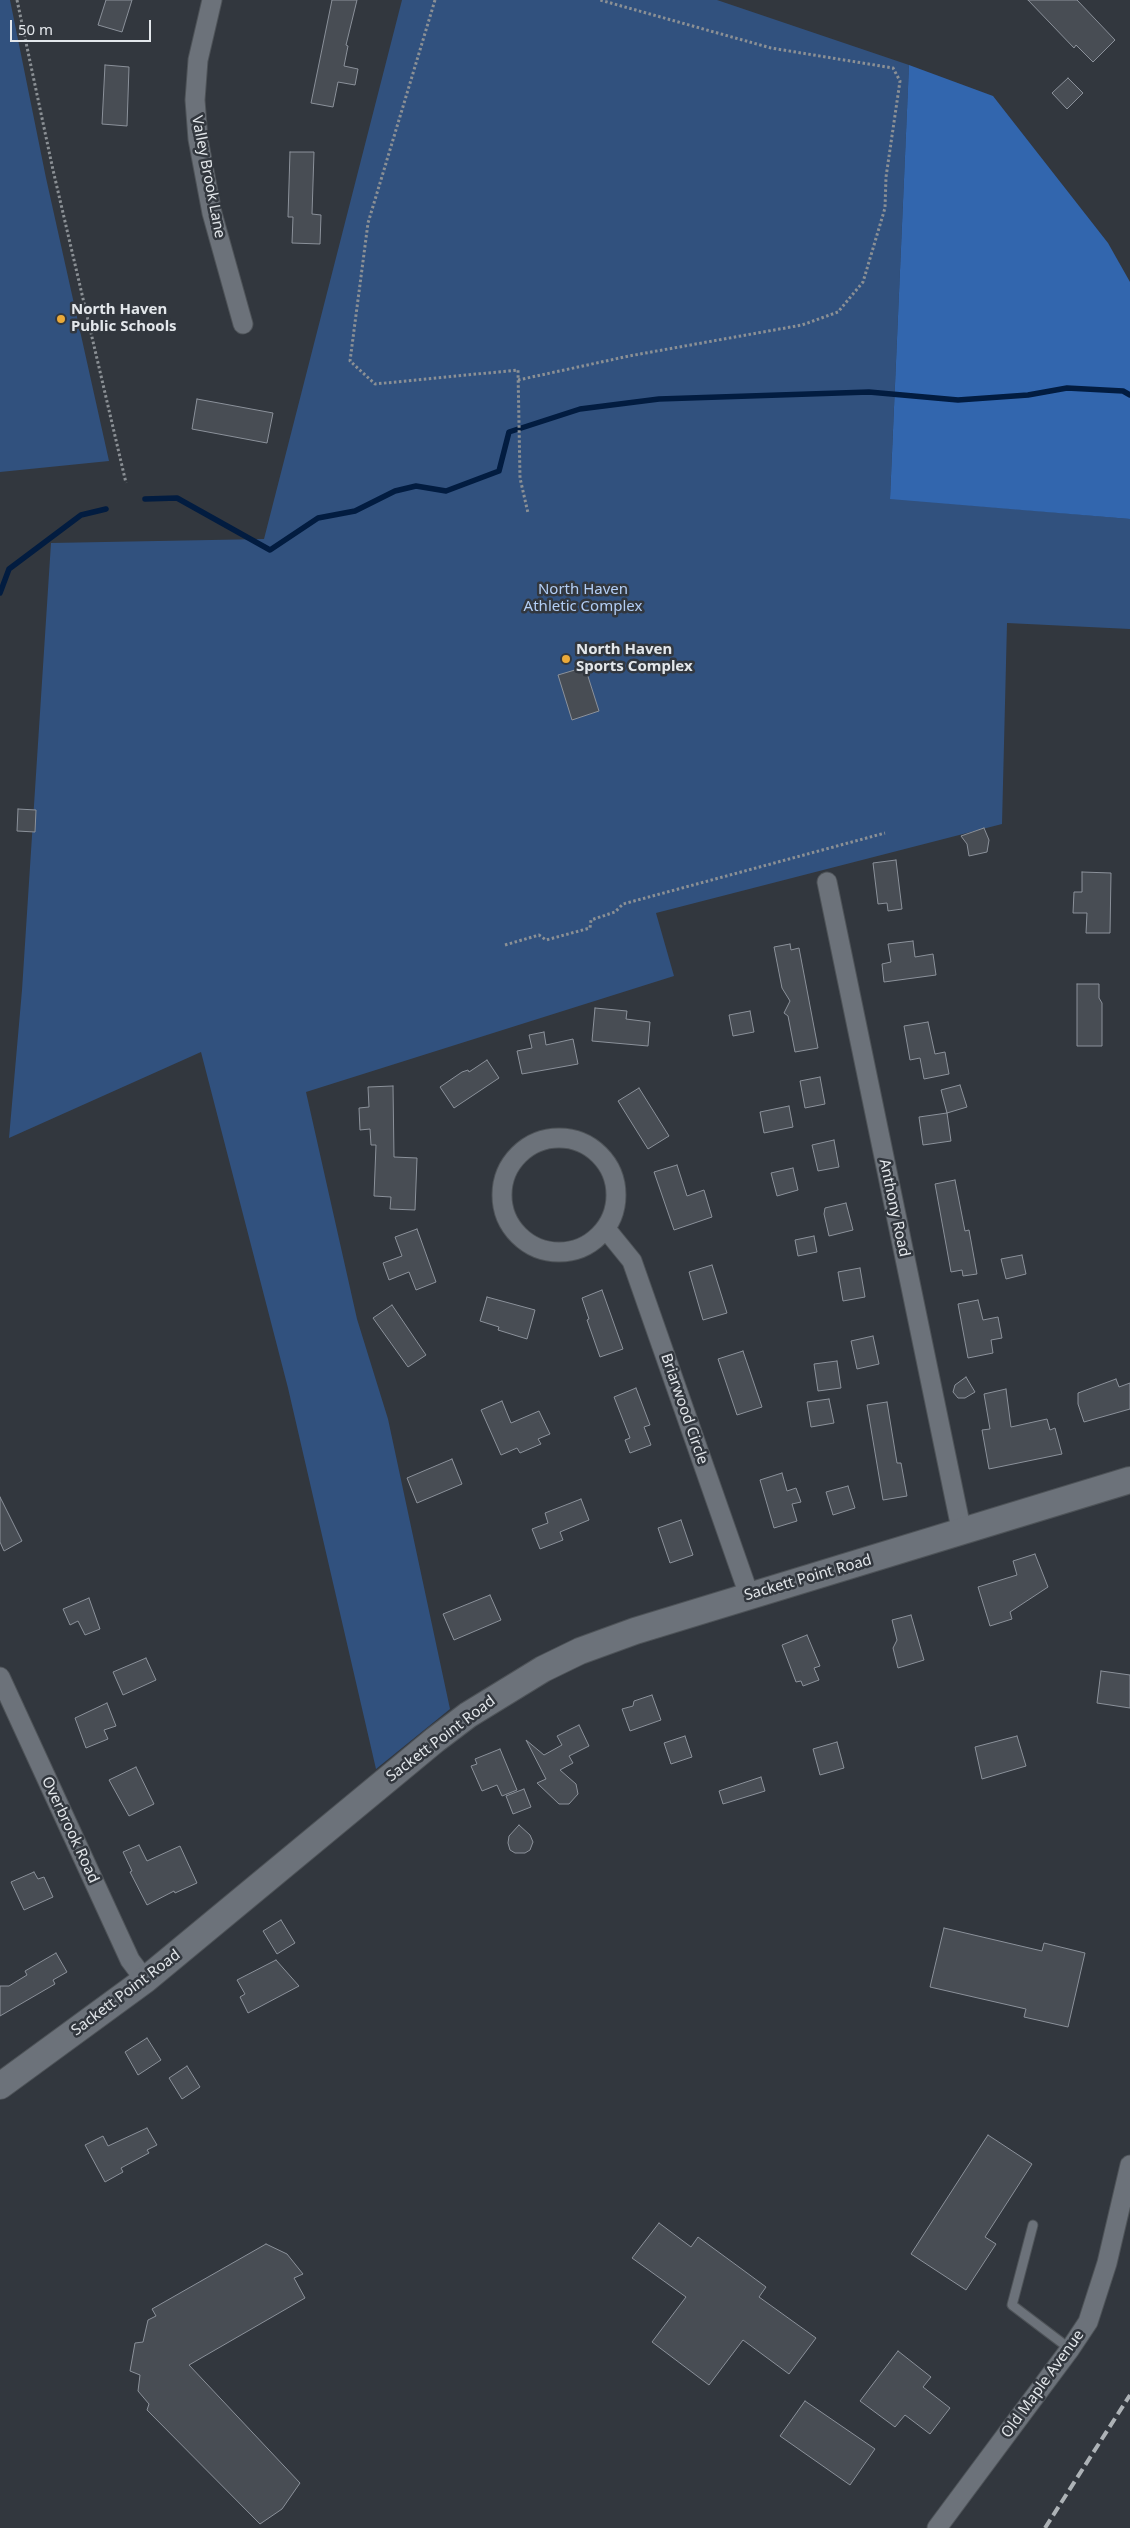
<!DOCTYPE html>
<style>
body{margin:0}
#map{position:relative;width:1130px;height:2528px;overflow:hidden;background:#32373e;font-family:"Noto Sans",sans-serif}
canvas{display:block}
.scale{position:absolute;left:10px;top:20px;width:141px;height:22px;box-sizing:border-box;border:2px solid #e3e7eb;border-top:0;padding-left:6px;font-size:15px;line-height:18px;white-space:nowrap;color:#e3e7eb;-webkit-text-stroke:4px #32373e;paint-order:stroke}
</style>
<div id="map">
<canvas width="1130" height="2528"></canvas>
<div class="scale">50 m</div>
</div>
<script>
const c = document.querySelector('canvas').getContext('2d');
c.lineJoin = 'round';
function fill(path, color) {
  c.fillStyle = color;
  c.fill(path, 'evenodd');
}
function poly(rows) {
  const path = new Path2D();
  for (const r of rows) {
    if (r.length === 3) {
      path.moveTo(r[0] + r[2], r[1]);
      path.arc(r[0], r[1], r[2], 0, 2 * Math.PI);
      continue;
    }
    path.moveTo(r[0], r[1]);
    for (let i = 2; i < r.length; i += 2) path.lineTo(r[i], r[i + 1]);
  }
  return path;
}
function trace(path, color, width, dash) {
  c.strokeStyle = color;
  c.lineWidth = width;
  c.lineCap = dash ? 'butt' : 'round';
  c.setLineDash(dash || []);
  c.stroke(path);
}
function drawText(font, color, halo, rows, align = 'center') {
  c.font = font + ' "Noto Sans",sans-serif';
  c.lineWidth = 5;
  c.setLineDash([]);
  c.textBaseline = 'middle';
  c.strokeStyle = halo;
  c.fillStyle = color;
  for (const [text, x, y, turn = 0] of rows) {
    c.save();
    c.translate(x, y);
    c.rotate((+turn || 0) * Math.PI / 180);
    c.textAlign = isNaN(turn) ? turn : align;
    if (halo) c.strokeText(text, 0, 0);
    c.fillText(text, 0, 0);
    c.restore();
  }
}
const green = poly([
 [0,0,10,0,46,178,109,461,0,472],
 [402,0,717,0,909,65,890,498,1130,519,1130,629,1007,623,1002,824,656,913,674,976,306,1092,357,1319,388,1419,450,1709,376,1769,288,1388,201,1052,9,1138,22,990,51,543,264,539]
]);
const forest = poly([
 [909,65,993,96,1108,243,1130,282,1130,519,890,499]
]);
const stream = poly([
 [145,499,177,498,270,550,318,518,355,511,395,491,416,486,446,491,499,471,509,432,580,409,659,399,869,392,958,400,1028,395,1067,388,1123,391,1130,395],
 [0,593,9,569,81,515,106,509]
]);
const building = poly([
 [106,0,132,0,122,32,98,25,106,0],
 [332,0,357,0,346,45,348,46,344,66,358,69,355,85,338,82,333,107,311,103,332,0],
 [1028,0,1077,0,1115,40,1093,62,1076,45,1074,48,1028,0],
 [105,65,129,67,127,126,102,124,105,65],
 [1068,78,1083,93,1067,109,1052,93,1068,78],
 [290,152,314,152,312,214,321,215,320,244,292,243,293,217,288,217,290,152],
 [197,399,273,413,267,443,192,429,197,399],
 [585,667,599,711,572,720,558,675,585,667],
 [18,809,36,810,35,832,17,831,18,809],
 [984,828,989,840,987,852,969,856,967,844,961,836,984,828],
 [896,860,902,909,888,911,887,903,878,904,873,863,896,860],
 [1082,872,1111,873,1110,933,1086,933,1087,913,1073,913,1074,892,1082,892,1082,872],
 [913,941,915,957,933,954,936,975,884,982,882,964,891,962,888,944,913,941],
 [790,944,791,950,799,948,818,1048,795,1052,788,1016,784,1013,790,1001,782,988,774,947,790,944],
 [1077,984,1099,984,1099,998,1102,1003,1102,1046,1077,1046,1077,984],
 [595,1008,627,1011,626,1019,650,1022,648,1046,592,1041,595,1008],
 [750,1011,754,1032,733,1036,729,1015,750,1011],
 [928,1022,935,1054,945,1052,949,1074,924,1079,920,1058,910,1060,904,1026,928,1022],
 [544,1032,546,1045,573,1039,578,1064,522,1074,517,1051,532,1048,529,1035,544,1032],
 [487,1060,499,1078,454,1108,440,1087,462,1072,468,1070,469,1072,487,1060],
 [820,1077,825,1104,805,1108,800,1081,820,1077],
 [960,1085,967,1107,947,1113,941,1090,960,1085],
 [393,1086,394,1157,417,1158,415,1210,390,1209,391,1197,374,1196,376,1145,371,1145,370,1129,360,1130,359,1108,369,1107,368,1087,393,1086],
 [639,1088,669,1136,648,1149,618,1101,639,1088],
 [789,1106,793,1127,764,1133,760,1112,789,1106],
 [947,1113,951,1141,923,1145,919,1117,947,1113],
 [834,1140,839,1167,818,1171,812,1145,834,1140],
 [677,1165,687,1196,704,1190,712,1217,674,1230,654,1172,677,1165],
 [793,1168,798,1190,777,1196,771,1173,793,1168],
 [955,1180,965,1231,969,1230,977,1274,963,1276,962,1270,951,1272,935,1184,955,1180],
 [846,1203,853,1230,829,1236,824,1214,825,1208,846,1203],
 [417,1229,436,1282,416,1290,409,1272,389,1280,383,1263,402,1256,395,1237,417,1229],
 [814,1236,817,1252,798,1256,795,1240,814,1236],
 [1022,1255,1026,1274,1006,1279,1001,1259,1022,1255],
 [712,1265,727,1313,703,1320,689,1272,712,1265],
 [860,1268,865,1297,843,1301,838,1272,860,1268],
 [602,1290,623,1349,600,1357,587,1320,589,1319,582,1298,602,1290],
 [487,1297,535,1310,527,1339,498,1330,499,1327,480,1321,487,1297],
 [978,1300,983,1320,998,1317,1002,1338,991,1340,993,1353,968,1358,958,1304,978,1300],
 [392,1305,426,1355,408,1367,373,1318,392,1305],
 [873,1336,879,1364,857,1369,851,1341,873,1336],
 [743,1351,762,1407,737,1415,718,1359,743,1351],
 [837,1361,841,1388,818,1391,814,1364,837,1361],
 [966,1377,975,1392,965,1398,958,1398,953,1392,955,1385,966,1377],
 [1116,1379,1119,1387,1130,1383,1130,1409,1084,1422,1078,1404,1078,1393,1116,1379],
 [636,1388,650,1425,644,1427,651,1445,630,1453,625,1440,630,1438,614,1397,636,1388],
 [1006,1389,1011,1427,1047,1419,1050,1430,1055,1428,1062,1454,989,1469,982,1430,990,1429,984,1394,1006,1389],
 [829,1399,834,1423,811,1427,807,1402,829,1399],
 [502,1401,511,1423,539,1411,550,1434,538,1439,541,1444,520,1453,517,1448,501,1455,481,1410,502,1401],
 [887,1402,897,1463,901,1463,907,1496,883,1500,867,1405,887,1402],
 [452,1459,462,1484,417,1503,407,1478,452,1459],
 [782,1473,787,1491,796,1488,801,1502,792,1504,797,1521,774,1528,760,1480,782,1473],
 [848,1486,855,1508,833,1515,826,1492,848,1486],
 [0,1497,22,1541,4,1551,0,1542,0,1497],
 [581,1499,589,1520,560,1532,563,1540,540,1549,532,1529,548,1523,545,1513,581,1499],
 [681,1520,693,1555,670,1563,658,1528,681,1520],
 [1035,1554,1048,1587,1010,1612,1012,1619,990,1626,978,1587,1017,1575,1013,1561,1035,1554],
 [490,1595,501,1620,454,1640,443,1614,490,1595],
 [89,1598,100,1629,85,1635,78,1621,70,1625,63,1609,89,1598],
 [911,1615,924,1660,898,1668,893,1648,897,1640,892,1620,911,1615],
 [807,1635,820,1666,814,1668,819,1680,803,1686,801,1681,796,1682,782,1645,807,1635],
 [146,1658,156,1680,123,1695,113,1672,146,1658],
 [1101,1671,1130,1675,1130,1708,1097,1703,1101,1671],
 [652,1695,661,1720,630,1731,622,1709,633,1706,634,1701,652,1695],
 [107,1703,116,1726,104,1730,108,1739,86,1748,75,1718,107,1703],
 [579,1725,589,1746,569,1756,573,1763,560,1770,576,1784,578,1794,569,1804,559,1804,537,1783,546,1779,526,1740,544,1755,562,1745,557,1736,579,1725],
 [685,1736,692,1757,671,1764,664,1743,685,1736],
 [1017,1736,1026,1766,982,1779,975,1747,1017,1736],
 [837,1742,844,1768,820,1775,813,1749,837,1742],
 [500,1749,517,1790,502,1796,497,1785,482,1791,471,1766,477,1764,475,1759,500,1749],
 [136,1767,154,1804,129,1816,109,1780,136,1767],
 [761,1777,765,1791,723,1804,719,1791,761,1777],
 [524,1789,531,1807,513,1814,506,1796,524,1789],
 [519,1825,530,1835,533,1842,530,1850,525,1853,515,1853,510,1850,508,1843,509,1836,519,1825],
 [139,1845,147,1861,180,1846,197,1883,175,1893,174,1891,147,1905,130,1872,132,1871,123,1852,139,1845],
 [34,1872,38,1879,44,1877,53,1897,24,1910,11,1882,34,1872],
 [281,1920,295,1943,277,1954,263,1931,281,1920],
 [944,1928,1042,1951,1044,1943,1085,1953,1068,2027,1024,2017,1026,2009,930,1987,944,1928],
 [56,1953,67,1972,53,1980,55,1984,0,2016,0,1986,9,1986,27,1975,25,1971,56,1953],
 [276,1960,299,1986,248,2013,240,1997,245,1994,237,1980,276,1960],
 [147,2038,161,2060,138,2075,125,2052,147,2038],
 [187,2066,200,2087,182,2099,169,2078,187,2066],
 [147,2128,157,2145,147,2150,149,2153,121,2168,123,2172,105,2182,85,2145,103,2136,108,2146,147,2128],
 [988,2135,1032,2164,985,2237,996,2244,966,2290,911,2254,988,2135],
 [659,2223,691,2247,698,2237,743,2270,766,2287,759,2297,816,2338,789,2374,743,2340,709,2385,652,2342,686,2297,632,2258,659,2223],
 [266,2244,287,2254,303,2274,294,2278,305,2298,189,2365,300,2483,282,2509,260,2524,147,2410,149,2404,138,2391,140,2375,130,2371,135,2343,143,2342,148,2320,156,2316,152,2309,266,2244],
 [898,2351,931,2377,923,2387,950,2408,930,2434,905,2415,895,2427,860,2401,898,2351],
 [805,2401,875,2449,850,2485,780,2436,805,2401]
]);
const path = poly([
 [17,0,53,170,126,483],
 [435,0,368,223,350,361,375,384,518,370,520,478,528,513],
 [518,380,629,356,802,325,838,312,863,282,885,208,886,177,900,81,893,68,771,48,600,0],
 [505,945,539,935,546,940,590,928,591,920,615,912,623,904,885,833]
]);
const lane = poly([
 [1033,2225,1012,2305,1070,2349]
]);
const street = poly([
 [212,0,198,60,195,100,198,139,212,213,243,324],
 [827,882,962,1533],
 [559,1195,57],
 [606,1229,632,1261,749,1595],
 [0,1677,130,1960,145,1980],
 [937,2528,1070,2349,1088,2322,1107,2263,1130,2165]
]);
const secondary = poly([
 [0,2086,145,1980,435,1740,468,1715,543,1669,580,1651,635,1631,1130,1480]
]);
const rail = poly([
 [1045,2528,1130,2395]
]);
const markers = [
 [61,319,5,"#ebaa39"],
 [566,659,5,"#ebaa39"]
];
const streetNames = [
 ["Valley Brook Lane",208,177,79],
 ["Anthony Road",894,1208,78],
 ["Briarwood Circle",684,1409,71],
 ["Sackett Point Road",808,1578,-16],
 ["Sackett Point Road",441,1739,-37],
 ["Overbrook Road",70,1830,65],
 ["Sackett Point Road",126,1993,-37],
 ["Old Maple Avenue",1043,2384,-54]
];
const poiNames = [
 ["North Haven",71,310],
 ["Public Schools",71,327],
 ["North Haven",576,650],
 ["Sports Complex",576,667]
];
const parkNames = [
 ["North Haven",583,590],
 ["Athletic Complex",583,607]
];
fill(green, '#31517e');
fill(forest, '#3266ae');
trace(stream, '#021c40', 5.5);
fill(building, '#484d54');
trace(building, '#8b919a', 1);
trace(lane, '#4e5358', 11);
trace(street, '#4e5358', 21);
trace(secondary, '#4e5358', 28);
trace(path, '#8b9095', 3, [2.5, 2.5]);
trace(lane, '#6c727a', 9);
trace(street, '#6c727a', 19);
trace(secondary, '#6c727a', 26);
trace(rail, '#adb2b6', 4, [10, 5]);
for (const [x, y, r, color] of markers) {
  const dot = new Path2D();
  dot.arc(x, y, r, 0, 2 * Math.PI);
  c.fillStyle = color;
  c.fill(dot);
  trace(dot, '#32373e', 2);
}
drawText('15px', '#e3e7eb', '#32373e', streetNames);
drawText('bold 15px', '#e3e7eb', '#32373e', poiNames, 'left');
drawText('15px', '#b3cef5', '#32373e', parkNames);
</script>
